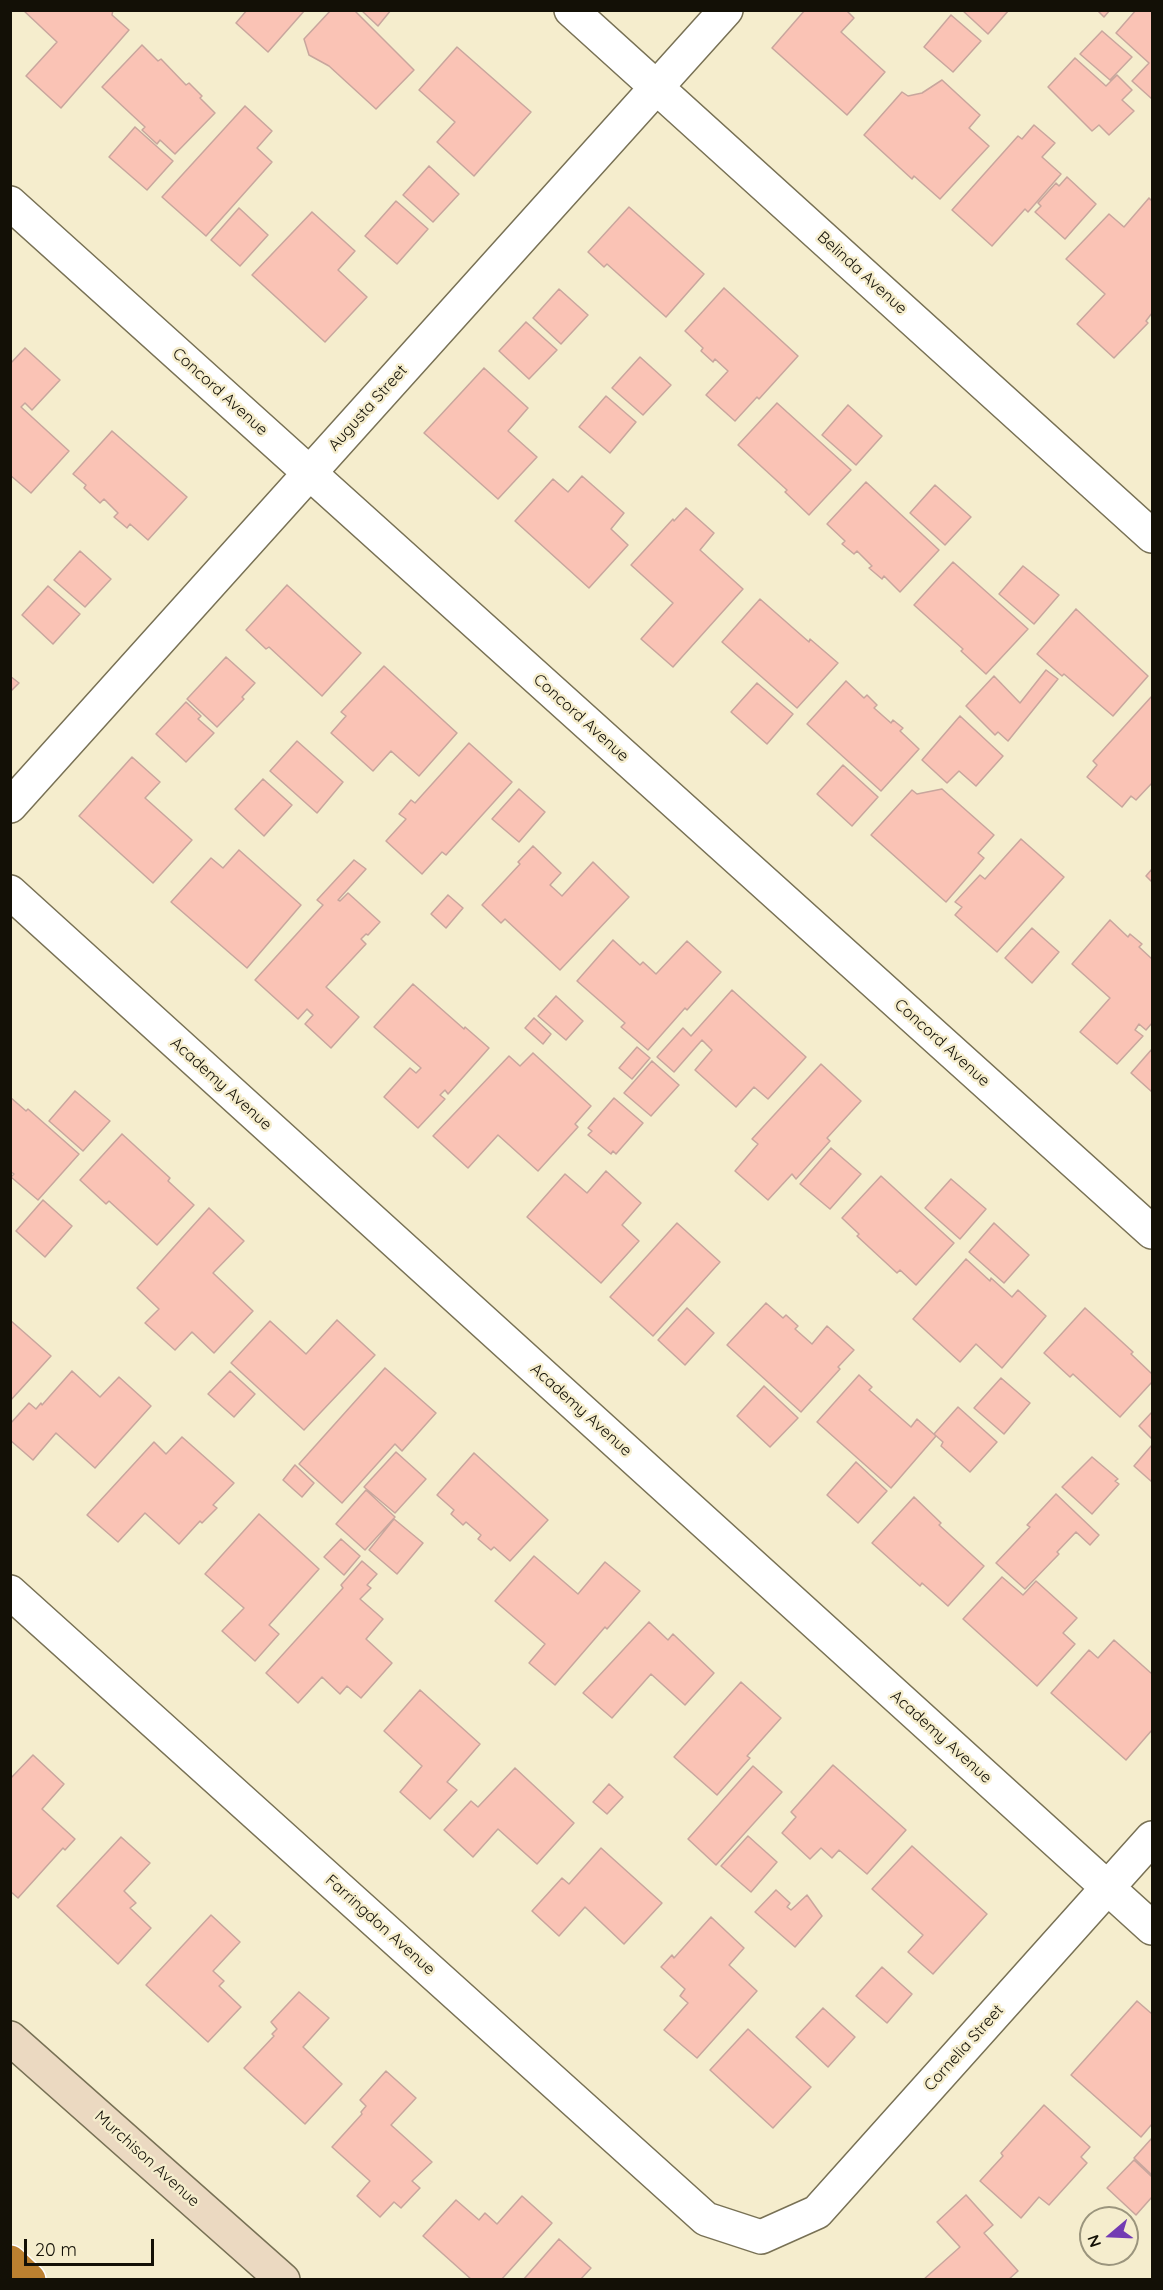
<!DOCTYPE html>
<style>
body{margin:0}
#map{position:relative;width:1163px;height:2290px;overflow:hidden;background:#f5edcd;font-family:Quicksand,sans-serif}
canvas{display:block}
.frame{position:absolute;inset:0;border:12px solid #131006;pointer-events:none}
.north{position:absolute;left:1079px;top:2206px;width:60px;height:60px;box-sizing:border-box;background:#f5edcd;border:2px solid #9b957d;border-radius:50%;rotate:251deg;font-size:16px;font-weight:700;line-height:24px;text-align:center;color:#131006}
.north::after{content:'';display:block;margin:auto;width:21px;height:27px;background:#733cb3;clip-path:polygon(50% 0,100% 100%,50% 72%,0 100%)}
.scale{position:absolute;left:24px;top:2239px;width:130px;height:27px;box-sizing:border-box;border:3px solid #131006;border-top:0;padding-left:8px;font-size:18px;line-height:21px;white-space:nowrap;color:#131006;-webkit-text-stroke:4px #f5edcd;paint-order:stroke}
</style>
<div id="map">
<canvas width="1163" height="2290"></canvas>
<div class="frame"></div>
<div class="north">N</div>
<div class="scale">20 m</div>
</div>
<script>
const c = document.querySelector('canvas').getContext('2d');
c.lineJoin = 'round';
function fill(path, color) {
  c.fillStyle = color;
  c.fill(path, 'evenodd');
}
function poly(rows) {
  const path = new Path2D();
  for (const r of rows) {
    path.moveTo(r[0], r[1]);
    for (let i = 2; i < r.length; i += 2) path.lineTo(r[i], r[i + 1]);
  }
  return path;
}
function trace(path, color, width, dash) {
  c.strokeStyle = color;
  c.lineWidth = width;
  c.lineCap = dash ? 'butt' : 'round';
  c.setLineDash(dash || []);
  c.stroke(path);
}
function drawText(font, color, halo, rows, align = 'center') {
  c.font = font + ' Quicksand,sans-serif';
  c.lineWidth = 5;
  c.setLineDash([]);
  c.textBaseline = 'middle';
  c.strokeStyle = halo;
  c.fillStyle = color;
  for (const [text, x, y, turn = 0] of rows) {
    c.save();
    c.translate(x, y);
    c.rotate((+turn || 0) * Math.PI / 180);
    c.textAlign = isNaN(turn) ? turn : align;
    if (halo) c.strokeText(text, 0, 0);
    c.fillText(text, 0, 0);
    c.restore();
  }
}
const building = poly([
 [23,10,113,10,112,15,129,30,61,108,26,76,57,42,23,10],
 [247,10,305,10,268,52,236,23,247,10],
 [331,10,354,10,414,70,376,109,329,66,309,55,304,39,331,10],
 [361,10,391,10,378,26,361,10],
 [805,10,846,10,854,18,841,32,885,72,847,115,772,48,805,10],
 [962,10,1009,10,988,34,962,10],
 [1097,10,1110,10,1104,17,1097,10],
 [1136,10,1152,10,1152,99,1132,81,1149,63,1116,33,1136,10],
 [951,15,981,41,953,72,924,47,951,15],
 [1102,31,1132,57,1110,80,1080,54,1102,31],
 [142,45,158,61,161,59,186,85,189,83,202,96,200,98,215,113,175,154,160,140,157,144,142,130,145,127,102,87,142,45],
 [457,47,531,112,474,176,437,142,455,122,419,90,457,47],
 [1075,58,1106,86,1117,75,1132,90,1122,100,1134,111,1109,135,1099,125,1092,131,1048,87,1075,58],
 [942,80,980,115,969,128,989,146,940,199,914,176,912,179,864,135,902,92,908,96,922,93,942,80],
 [245,106,272,131,257,148,272,162,206,236,162,197,245,106],
 [1034,125,1055,143,1042,157,1061,174,1028,212,1025,209,992,246,952,210,1018,136,1022,139,1034,125],
 [135,127,173,161,147,190,109,157,135,127],
 [429,166,459,194,433,222,403,195,429,166],
 [1067,177,1096,204,1065,239,1035,212,1041,206,1038,203,1056,183,1059,186,1067,177],
 [1149,198,1152,201,1152,313,1146,321,1148,323,1114,358,1077,324,1105,294,1066,259,1109,214,1124,227,1149,198],
 [396,201,428,229,397,264,365,236,396,201],
 [629,207,704,274,666,317,607,264,604,267,588,252,629,207],
 [239,208,268,235,240,266,211,240,239,208],
 [312,212,355,251,338,270,367,297,325,342,252,275,312,212],
 [724,288,798,356,759,399,757,397,735,421,706,395,728,371,715,359,713,362,701,351,703,348,685,331,724,288],
 [559,289,588,315,561,344,533,318,559,289],
 [526,322,557,350,529,379,499,351,526,322],
 [25,348,60,380,32,410,25,403,21,407,69,451,31,493,10,475,10,364,25,348],
 [640,357,671,385,643,415,612,388,640,357],
 [484,368,528,408,508,431,537,457,498,499,424,433,484,368],
 [606,396,636,422,610,453,579,427,606,396],
 [777,403,851,470,809,515,785,492,787,490,738,445,777,403],
 [848,405,882,436,856,465,822,435,848,405],
 [112,431,187,497,148,540,130,524,127,528,114,517,118,513,104,499,100,503,84,488,86,485,73,474,112,431],
 [582,476,624,513,611,529,628,545,589,588,515,521,553,479,568,492,582,476],
 [866,482,939,550,900,592,884,576,882,579,869,568,872,566,857,551,854,554,842,544,845,541,827,524,866,482],
 [935,485,971,517,945,545,910,513,935,485],
 [686,508,714,533,700,550,743,589,673,667,641,639,673,603,631,565,673,519,674,521,686,508],
 [80,551,111,579,85,607,54,580,80,551],
 [953,562,1028,629,986,674,961,651,963,649,914,605,953,562],
 [1023,566,1059,595,1034,624,999,594,1023,566],
 [287,585,361,653,322,696,269,647,266,649,246,630,287,585],
 [48,586,80,614,53,644,22,615,48,586],
 [760,599,809,642,810,639,838,663,797,708,722,642,760,599],
 [1076,609,1148,676,1113,716,1064,674,1062,676,1037,654,1076,609],
 [226,657,255,683,242,697,244,699,217,727,187,699,226,657],
 [384,666,457,733,419,776,391,751,373,771,331,733,346,716,341,712,384,666],
 [1046,670,1058,679,1008,741,998,732,995,735,966,706,994,676,1020,703,1046,670],
 [10,676,19,683,10,692,10,676],
 [846,681,864,698,867,695,877,705,874,708,891,723,893,720,903,728,900,731,919,749,881,791,807,724,846,681],
 [757,683,793,714,767,744,731,712,757,683],
 [1152,696,1152,783,1136,800,1131,796,1122,807,1087,777,1097,765,1093,761,1152,696],
 [186,702,201,716,198,719,214,733,186,762,156,734,186,702],
 [960,716,1003,756,976,786,959,771,947,783,922,760,960,716],
 [297,741,343,782,317,813,270,771,297,741],
 [469,743,512,782,446,855,442,852,422,874,386,841,406,819,399,814,411,800,415,803,469,743],
 [132,757,160,782,145,798,192,840,153,883,79,816,132,757],
 [843,765,878,797,852,826,817,794,843,765],
 [263,779,292,805,264,836,235,809,263,779],
 [519,789,545,812,519,842,492,819,519,789],
 [942,789,994,835,978,853,984,858,946,902,871,835,912,790,917,794,942,789],
 [1021,839,1064,877,997,952,955,915,962,907,955,902,980,875,985,879,1021,839],
 [533,846,561,873,550,885,562,896,593,862,629,897,560,970,505,919,501,923,482,905,520,864,518,862,533,846],
 [239,850,301,905,247,968,171,902,211,858,223,868,239,850],
 [354,860,366,869,338,900,340,901,348,893,380,922,368,935,366,934,361,939,366,944,326,987,359,1017,331,1048,305,1024,313,1015,307,1009,298,1019,255,980,323,905,317,900,354,860],
 [1152,869,1152,882,1146,876,1152,869],
 [448,895,463,908,446,928,431,914,448,895],
 [1110,920,1128,937,1130,934,1142,944,1139,947,1152,959,1152,1023,1146,1030,1139,1024,1135,1030,1143,1036,1117,1064,1080,1032,1110,998,1072,964,1110,920],
 [1032,928,1059,952,1032,983,1005,958,1032,928],
 [613,940,640,965,643,962,656,974,687,941,721,972,687,1010,685,1008,648,1050,621,1027,625,1023,577,981,613,940],
 [413,984,464,1029,465,1027,489,1048,448,1094,445,1090,440,1095,445,1099,418,1128,384,1097,410,1068,416,1073,421,1068,374,1027,413,984],
 [732,990,806,1057,768,1099,754,1087,736,1107,695,1070,712,1050,702,1040,674,1072,657,1057,683,1028,691,1036,732,990],
 [556,996,583,1021,566,1040,538,1016,556,996],
 [534,1018,551,1034,543,1044,525,1028,534,1018],
 [637,1047,650,1058,632,1079,619,1068,637,1047],
 [1152,1049,1152,1092,1131,1073,1152,1049],
 [533,1053,591,1106,575,1124,578,1127,538,1171,498,1135,468,1168,433,1136,509,1056,520,1066,533,1053],
 [652,1061,679,1085,651,1116,624,1093,652,1061],
 [821,1064,861,1101,827,1138,830,1141,796,1179,792,1174,768,1200,735,1171,758,1144,752,1139,821,1064],
 [75,1091,110,1121,83,1151,49,1121,75,1091],
 [10,1097,26,1111,28,1109,79,1154,38,1200,11,1177,14,1174,10,1171,10,1097],
 [614,1098,643,1123,616,1154,613,1151,611,1154,588,1135,592,1131,588,1128,614,1098],
 [122,1134,170,1178,168,1181,194,1205,157,1245,109,1201,106,1204,80,1180,122,1134],
 [831,1148,861,1174,830,1209,800,1184,831,1148],
 [606,1171,641,1203,622,1225,639,1241,601,1283,527,1217,565,1174,587,1193,606,1171],
 [881,1176,954,1243,916,1285,900,1270,897,1273,857,1236,859,1234,842,1218,881,1176],
 [951,1179,986,1209,960,1239,925,1208,951,1179],
 [43,1200,72,1226,45,1257,16,1231,43,1200],
 [209,1208,244,1241,213,1273,253,1311,214,1353,192,1332,175,1350,145,1323,159,1309,137,1288,209,1208],
 [677,1223,720,1262,653,1336,610,1297,677,1223],
 [994,1223,1029,1255,1004,1283,969,1252,994,1223],
 [966,1259,990,1281,991,1278,1012,1297,1018,1290,1046,1316,1002,1368,976,1344,960,1362,913,1319,966,1259],
 [766,1303,783,1318,786,1315,798,1326,795,1329,812,1344,827,1326,854,1350,838,1367,840,1369,801,1412,727,1345,766,1303],
 [687,1308,714,1333,685,1365,658,1340,687,1308],
 [1085,1308,1133,1352,1131,1354,1152,1374,1152,1382,1120,1417,1073,1374,1070,1377,1044,1353,1085,1308],
 [10,1320,51,1356,10,1401,10,1320],
 [337,1320,375,1355,304,1430,231,1363,270,1321,306,1354,337,1320],
 [385,1368,436,1413,402,1451,395,1444,342,1503,299,1464,385,1368],
 [72,1371,100,1397,119,1377,151,1406,95,1468,56,1433,33,1460,10,1440,10,1424,29,1403,36,1409,41,1403,42,1405,72,1371],
 [230,1371,255,1394,234,1417,208,1394,230,1371],
 [859,1375,872,1387,869,1390,911,1427,917,1419,936,1436,891,1488,817,1422,859,1375],
 [1001,1378,1030,1403,1004,1434,974,1408,1001,1378],
 [764,1386,798,1418,770,1447,737,1416,764,1386],
 [958,1407,997,1442,970,1472,941,1446,943,1442,934,1434,958,1407],
 [1152,1412,1152,1439,1139,1426,1152,1412],
 [182,1437,234,1483,213,1505,217,1508,202,1523,200,1521,179,1544,145,1513,118,1542,87,1515,154,1442,166,1454,182,1437],
 [1152,1445,1152,1482,1134,1466,1152,1445],
 [396,1452,426,1479,395,1513,364,1487,396,1452],
 [474,1453,548,1520,510,1561,494,1547,491,1550,478,1539,481,1535,466,1522,463,1525,451,1514,454,1510,437,1495,474,1453],
 [1092,1457,1118,1479,1115,1481,1119,1484,1092,1514,1062,1487,1092,1457],
 [856,1462,887,1491,858,1523,827,1495,856,1462],
 [295,1465,314,1483,302,1497,283,1480,295,1465],
 [366,1490,395,1517,365,1550,336,1524,366,1490],
 [1056,1494,1099,1535,1090,1545,1076,1532,1057,1552,1059,1554,1025,1589,996,1563,1030,1527,1027,1525,1056,1494],
 [914,1497,941,1523,939,1525,984,1566,948,1606,922,1583,920,1586,872,1543,914,1497],
 [259,1514,319,1569,269,1625,279,1634,255,1661,222,1631,244,1608,205,1574,259,1514],
 [394,1519,423,1543,397,1574,369,1550,394,1519],
 [341,1539,360,1556,344,1575,324,1557,341,1539],
 [534,1556,578,1594,605,1562,640,1591,607,1629,605,1627,555,1685,529,1663,545,1644,495,1601,534,1556],
 [362,1561,377,1574,367,1585,371,1588,360,1599,383,1619,366,1639,392,1663,361,1698,347,1686,340,1694,322,1677,298,1703,266,1673,343,1588,341,1585,362,1561],
 [1002,1577,1023,1595,1036,1581,1077,1618,1063,1633,1075,1644,1037,1686,963,1619,1002,1577],
 [649,1622,668,1640,673,1634,714,1673,685,1705,651,1674,612,1718,583,1693,649,1622],
 [1114,1640,1152,1674,1152,1730,1126,1760,1051,1693,1089,1650,1098,1658,1114,1640],
 [741,1682,781,1718,747,1756,750,1758,717,1795,674,1757,741,1682],
 [420,1690,480,1744,447,1782,457,1790,430,1819,400,1792,422,1766,384,1731,420,1690],
 [33,1755,64,1784,42,1809,75,1839,65,1850,63,1848,18,1898,10,1891,10,1779,33,1755],
 [833,1765,906,1830,867,1874,839,1850,832,1858,821,1848,810,1859,782,1833,796,1817,791,1812,833,1765],
 [753,1766,782,1792,716,1865,688,1839,753,1766],
 [515,1768,574,1823,537,1864,498,1829,473,1857,444,1830,471,1801,478,1807,515,1768],
 [609,1784,623,1797,607,1814,593,1802,609,1784],
 [748,1836,777,1862,751,1892,721,1866,748,1836],
 [121,1837,150,1863,124,1891,136,1903,130,1908,151,1928,118,1964,57,1906,121,1837],
 [912,1846,987,1914,933,1974,908,1952,923,1935,872,1889,912,1846],
 [601,1848,662,1903,624,1944,585,1907,559,1936,532,1911,562,1878,569,1884,601,1848],
 [776,1890,790,1903,787,1907,791,1910,807,1895,822,1916,795,1947,755,1912,776,1890],
 [211,1915,240,1942,213,1971,224,1981,219,1986,241,2007,208,2042,146,1985,211,1915],
 [711,1917,744,1948,729,1965,757,1991,697,2058,664,2030,688,2003,680,1996,685,1989,661,1967,672,1955,674,1958,711,1917],
 [882,1967,912,1994,887,2023,856,1996,882,1967],
 [299,1992,329,2018,303,2047,342,2084,305,2124,244,2068,274,2036,272,2034,277,2029,271,2022,299,1992],
 [1137,2001,1152,2014,1152,2124,1141,2137,1071,2075,1137,2001],
 [823,2008,855,2037,828,2067,796,2037,823,2008],
 [748,2029,811,2087,773,2128,710,2070,748,2029],
 [386,2071,416,2098,391,2125,432,2162,412,2181,420,2188,401,2208,394,2202,380,2217,357,2196,370,2181,332,2147,362,2114,361,2112,366,2106,360,2100,386,2071],
 [1044,2105,1090,2147,1081,2157,1087,2163,1049,2205,1039,2197,1021,2218,980,2181,1003,2156,1001,2153,1044,2105],
 [1152,2138,1152,2175,1134,2158,1152,2138],
 [1134,2160,1152,2177,1152,2197,1136,2215,1107,2188,1134,2160],
 [966,2195,993,2225,984,2233,1018,2271,1008,2280,923,2280,960,2247,937,2222,966,2195],
 [522,2196,552,2223,501,2280,472,2280,423,2236,456,2200,479,2220,485,2213,497,2224,522,2196],
 [559,2239,591,2268,580,2280,523,2280,559,2239]
]);
const street = poly([
 [571,10,1152,536],
 [10,203,1152,1232],
 [10,806,726,10],
 [10,892,1152,1928],
 [10,1592,706,2219,761,2237,817,2212,1152,1838]
]);
const secondary = poly([
 [10,2038,283,2280]
]);
const highway = poly([
 [10,2262,29,2280]
]);
const streetNames = [
 ["Belinda Avenue",862,273,42],
 ["Concord Avenue",220,392,42],
 ["Augusta Street",368,408,-48],
 ["Concord Avenue",581,718,42],
 ["Concord Avenue",942,1043,42],
 ["Academy Avenue",221,1084,42],
 ["Academy Avenue",581,1410,42],
 ["Academy Avenue",941,1737,42],
 ["Farringdon Avenue",380,1925,42],
 ["Cornelia Street",964,2048,-48],
 ["Murchison Avenue",147,2159,42]
];
fill(building, '#fac3b5');
trace(building, '#c8a69d', 1.5);
trace(street, '#787155', 36);
trace(secondary, '#787155', 36);
trace(highway, '#fff', 36);
trace(street, '#fff', 33);
trace(secondary, '#ebd9c1', 33);
trace(highway, '#bc8130', 33);
drawText('16px', '#131006', '#f5edcd', streetNames);
</script>
